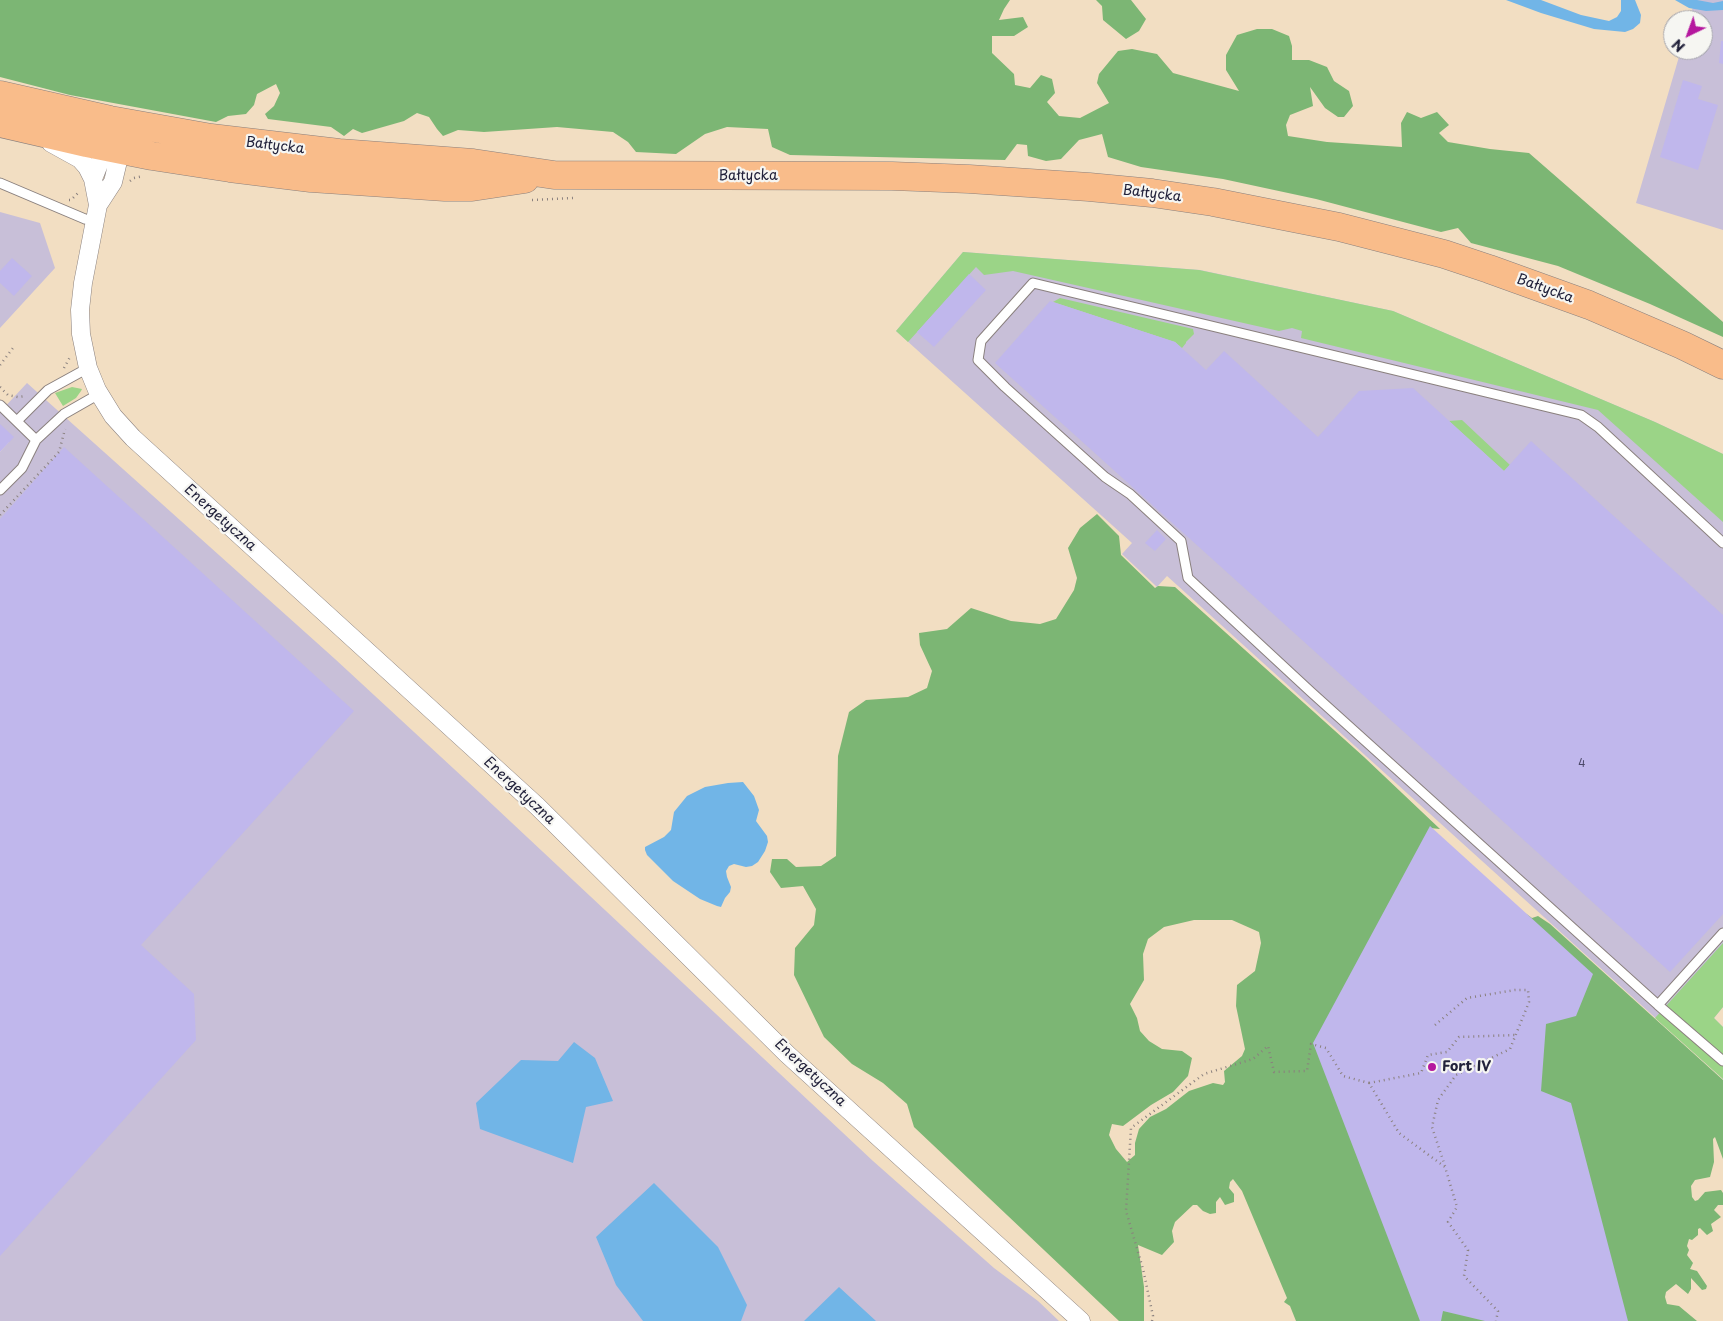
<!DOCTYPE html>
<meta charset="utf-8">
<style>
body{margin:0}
#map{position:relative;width:1723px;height:1321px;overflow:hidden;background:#f2dec2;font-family:"Playpen Sans",sans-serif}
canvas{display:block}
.north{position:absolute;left:1663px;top:10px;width:50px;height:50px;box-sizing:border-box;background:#f6f6f2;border:1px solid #a1a1a9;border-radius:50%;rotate:222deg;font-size:14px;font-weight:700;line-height:20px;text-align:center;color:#22223b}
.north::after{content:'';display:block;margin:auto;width:18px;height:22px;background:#b5179e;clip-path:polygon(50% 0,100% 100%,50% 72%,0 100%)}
</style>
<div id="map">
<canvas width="1723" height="1321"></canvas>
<div class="north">N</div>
</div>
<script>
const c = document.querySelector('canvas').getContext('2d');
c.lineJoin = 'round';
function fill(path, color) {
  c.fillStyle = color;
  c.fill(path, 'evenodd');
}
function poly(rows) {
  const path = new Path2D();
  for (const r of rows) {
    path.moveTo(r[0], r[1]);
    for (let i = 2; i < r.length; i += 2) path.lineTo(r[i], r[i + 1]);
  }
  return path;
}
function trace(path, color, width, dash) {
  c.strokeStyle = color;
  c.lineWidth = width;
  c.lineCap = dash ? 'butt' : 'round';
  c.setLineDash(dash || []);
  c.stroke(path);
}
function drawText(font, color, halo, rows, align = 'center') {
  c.font = font + ' "Playpen Sans",sans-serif';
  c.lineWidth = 4.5;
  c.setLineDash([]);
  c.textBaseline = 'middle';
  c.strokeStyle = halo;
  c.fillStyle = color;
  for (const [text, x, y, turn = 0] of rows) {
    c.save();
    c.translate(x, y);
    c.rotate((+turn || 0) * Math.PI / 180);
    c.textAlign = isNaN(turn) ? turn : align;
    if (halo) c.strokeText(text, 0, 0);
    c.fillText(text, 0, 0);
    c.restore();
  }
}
const industrial = poly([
 [1695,0,1723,0,1723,230,1636,203,1681,50,1703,50,1703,20,1689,20],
 [0,212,40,223,55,268,0,328],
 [963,252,1200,270,1393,311,1655,422,1723,454,1723,1007,1714,1018,1723,1027,1723,1079,1167,576,1157,587,1122,554,1132,543,896,331],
 [27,383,335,659,480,793,873,1161,994,1268,1038,1301,1059,1321,0,1321,0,452,9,442,0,434,0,412]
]);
const green = poly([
 [963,252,1199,270,1393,311,1655,422,1723,454,1723,522,1598,410,1301,338,1302,331,1292,328,1279,331,1013,271,984,275,976,267,908,342,896,331],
 [1060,298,1189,328,1193,329,1194,334,1186,342,1186,343,1182,348,1175,342,1053,302],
 [72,387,82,389,81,391,76,398,63,406,55,393],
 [1462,420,1510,465,1504,471,1449,421],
 [1723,943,1723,1007,1714,1018,1723,1027,1723,1079,1655,1018]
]);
const forest = poly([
 [0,0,1010,0,1004,9,999,20,1023,17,1028,27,1014,36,992,36,992,53,1014,74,1015,85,1030,88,1041,75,1052,79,1055,93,1047,102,1059,116,1080,118,1109,103,1097,83,1099,74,1118,51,1132,49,1157,54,1173,73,1239,91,1226,70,1226,55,1237,35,1257,29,1272,29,1289,36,1292,46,1292,60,1309,60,1327,67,1334,81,1349,91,1353,106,1344,117,1338,117,1325,108,1310,87,1313,106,1290,115,1286,125,1288,136,1327,142,1402,147,1401,123,1407,112,1421,118,1437,112,1449,125,1439,133,1448,142,1490,149,1529,153,1723,322,1723,337,1650,304,1558,266,1471,243,1458,228,1441,232,1316,199,1223,179,1141,167,1108,157,1102,134,1079,140,1061,159,1046,161,1028,156,1027,145,1017,144,1005,160,790,155,772,147,768,129,727,127,705,134,676,154,636,152,628,142,613,132,557,127,484,132,458,130,443,136,437,129,429,117,417,113,404,121,362,133,353,129,344,136,331,127,268,119,265,114,274,106,280,93,276,84,257,94,254,105,246,114,228,116,216,122,70,95,0,77],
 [1096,0,1131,0,1146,19,1139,31,1126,39,1103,20,1102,6],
 [1097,514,1119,536,1121,555,1155,588,1158,586,1175,587,1364,757,1440,829,1430,828,1514,905,1532,918,1538,916,1550,924,1723,1080,1723,1159,1715,1137,1713,1139,1714,1162,1710,1177,1695,1180,1691,1186,1692,1197,1695,1201,1698,1200,1705,1192,1721,1190,1723,1193,1723,1205,1718,1205,1714,1210,1721,1217,1711,1224,1713,1231,1707,1235,1700,1228,1698,1229,1698,1235,1692,1240,1689,1239,1687,1246,1689,1250,1687,1255,1693,1263,1690,1269,1697,1271,1707,1286,1706,1289,1702,1290,1691,1278,1691,1289,1688,1294,1676,1284,1666,1292,1665,1297,1667,1304,1679,1306,1697,1321,1296,1321,1290,1306,1284,1302,1287,1298,1242,1191,1233,1179,1230,1182,1229,1188,1234,1194,1234,1202,1225,1205,1220,1197,1216,1202,1216,1213,1210,1214,1203,1211,1197,1205,1193,1205,1175,1222,1172,1231,1174,1242,1162,1255,1138,1245,1144,1287,1144,1321,1119,1321,914,1127,907,1104,883,1083,852,1064,824,1037,794,975,795,948,814,925,816,909,803,886,781,888,770,872,772,859,787,859,796,867,821,866,836,856,838,756,849,712,866,700,908,697,927,688,932,671,920,645,919,633,947,629,971,608,1011,621,1040,624,1056,619,1074,590,1077,578,1068,548,1080,528],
 [1194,920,1232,920,1259,932,1261,943,1255,971,1237,985,1236,1006,1245,1049,1242,1056,1224,1071,1225,1082,1223,1085,1213,1083,1189,1091,1166,1109,1150,1117,1139,1129,1135,1143,1135,1155,1127,1162,1116,1149,1109,1135,1112,1124,1123,1126,1151,1105,1173,1092,1188,1076,1192,1058,1182,1051,1162,1049,1149,1041,1140,1031,1137,1018,1130,1004,1144,980,1143,954,1148,939,1164,927]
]);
const water = poly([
 [1506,0,1541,0,1581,15,1609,21,1617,17,1621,11,1621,0,1635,0,1641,15,1640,23,1633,29,1625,32,1594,29,1541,13],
 [1675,0,1697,0,1713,3,1723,1,1723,10,1706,11,1689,8],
 [743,782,754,796,759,810,756,821,767,836,768,842,765,851,758,862,752,866,746,867,734,864,729,866,726,871,727,877,731,887,730,892,725,898,721,907,717,906,700,899,673,881,647,855,645,850,645,847,664,837,671,830,674,812,687,796,705,787,728,783],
 [574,1042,595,1058,613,1101,586,1107,573,1163,480,1129,476,1103,521,1060,558,1061],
 [654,1183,718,1247,747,1305,741,1321,643,1321,616,1285,596,1237],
 [839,1287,876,1321,804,1321]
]);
const building = poly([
 [1721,41,1723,41,1723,64,1719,63],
 [1683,80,1702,86,1698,99,1718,105,1698,170,1660,157],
 [12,258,32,276,14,296,0,283,0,271],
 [969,274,986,290,934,347,917,332],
 [1050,301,1175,342,1206,370,1224,351,1318,437,1359,391,1413,388,1504,471,1531,441,1723,615,1723,914,1670,972,995,363],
 [0,424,14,437,0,452],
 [64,447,354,711,141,945,194,994,196,1040,0,1256,0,519],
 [1157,530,1166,539,1155,551,1145,543],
 [1430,826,1593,974,1576,1016,1546,1024,1541,1091,1571,1103,1628,1321,1485,1321,1443,1311,1441,1321,1420,1321,1313,1043]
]);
const path = poly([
 [130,181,134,178,143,176],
 [69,200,71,200,78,193],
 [532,200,573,198],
 [0,365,13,348],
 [64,368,70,357],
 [0,387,8,395,18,397,26,396],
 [0,515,59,452,65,429],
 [1435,1025,1467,998,1515,990,1528,990,1529,1002,1510,1049,1456,1075,1438,1100,1432,1127,1445,1166],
 [1369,1083,1421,1073,1428,1055,1447,1052,1459,1037,1515,1035],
 [1152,1321,1153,1316,1143,1269,1126,1211,1131,1128,1204,1074,1253,1059,1268,1046,1274,1072,1307,1071,1311,1044,1326,1048,1343,1076,1369,1083,1399,1133,1445,1167,1457,1207,1448,1222,1468,1250,1464,1276,1498,1311,1496,1321]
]);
const lane = poly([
 [0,183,85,219,95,221],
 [0,405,36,440,22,468,0,490],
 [17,421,48,390,88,368],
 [36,440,64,414,99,394],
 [1723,543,1598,427,1581,415,1033,283,981,341,978,360,1005,387,1105,477,1130,494,1181,541,1188,578,1311,692,1658,1005,1723,933],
 [1658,1005,1723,1061]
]);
const street = poly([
 [109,142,115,149,118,161,113,182,98,205,83,283,80,310,81,334,88,368,97,390,113,416,133,438,537,806,787,1054,1081,1321],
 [51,143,80,159,87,167,93,179],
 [98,205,93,179,101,159,120,146]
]);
const primary = poly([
 [0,95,110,120,211,138,339,153,473,163,554,175,892,176,969,179,1089,187,1152,193,1213,202,1339,227,1444,254,1489,269,1589,305,1682,345,1723,365],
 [0,123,87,143,152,156,230,168,311,178,445,187,472,187,525,179]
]);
const markers = [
 [1432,1067,5,"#b5179e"]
];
const numberNames = [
 ["4",1582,764]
];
const streetNames = [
 ["Bałtycka",275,146,7],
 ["Bałtycka",748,176],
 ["Bałtycka",1152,194,7],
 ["Bałtycka",1545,289,20],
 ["Energetyczna",220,518,42],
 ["Energetyczna",519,791,43],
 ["Energetyczna",810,1073,43]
];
const poiNames = [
 ["Fort IV",1442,1067]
];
fill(industrial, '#c8bfd8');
fill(green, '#9bd487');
fill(forest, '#7cb674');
fill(water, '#71b5e7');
fill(building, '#c0b7ec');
trace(lane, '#8a807e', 11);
trace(street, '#8a807e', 19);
trace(primary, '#8a807e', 29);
trace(path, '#8a807e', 2.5, [1, 4]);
trace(lane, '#fff', 9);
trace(street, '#fff', 18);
trace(primary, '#f9bc8a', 28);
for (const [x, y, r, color] of markers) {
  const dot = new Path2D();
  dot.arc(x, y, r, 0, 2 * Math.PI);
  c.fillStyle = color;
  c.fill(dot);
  trace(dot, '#f6f6f2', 2);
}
drawText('11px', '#4a4767', null, numberNames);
drawText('14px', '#22223b', '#f6f6f2', streetNames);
drawText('bold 14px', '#22223b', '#f6f6f2', poiNames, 'left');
</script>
